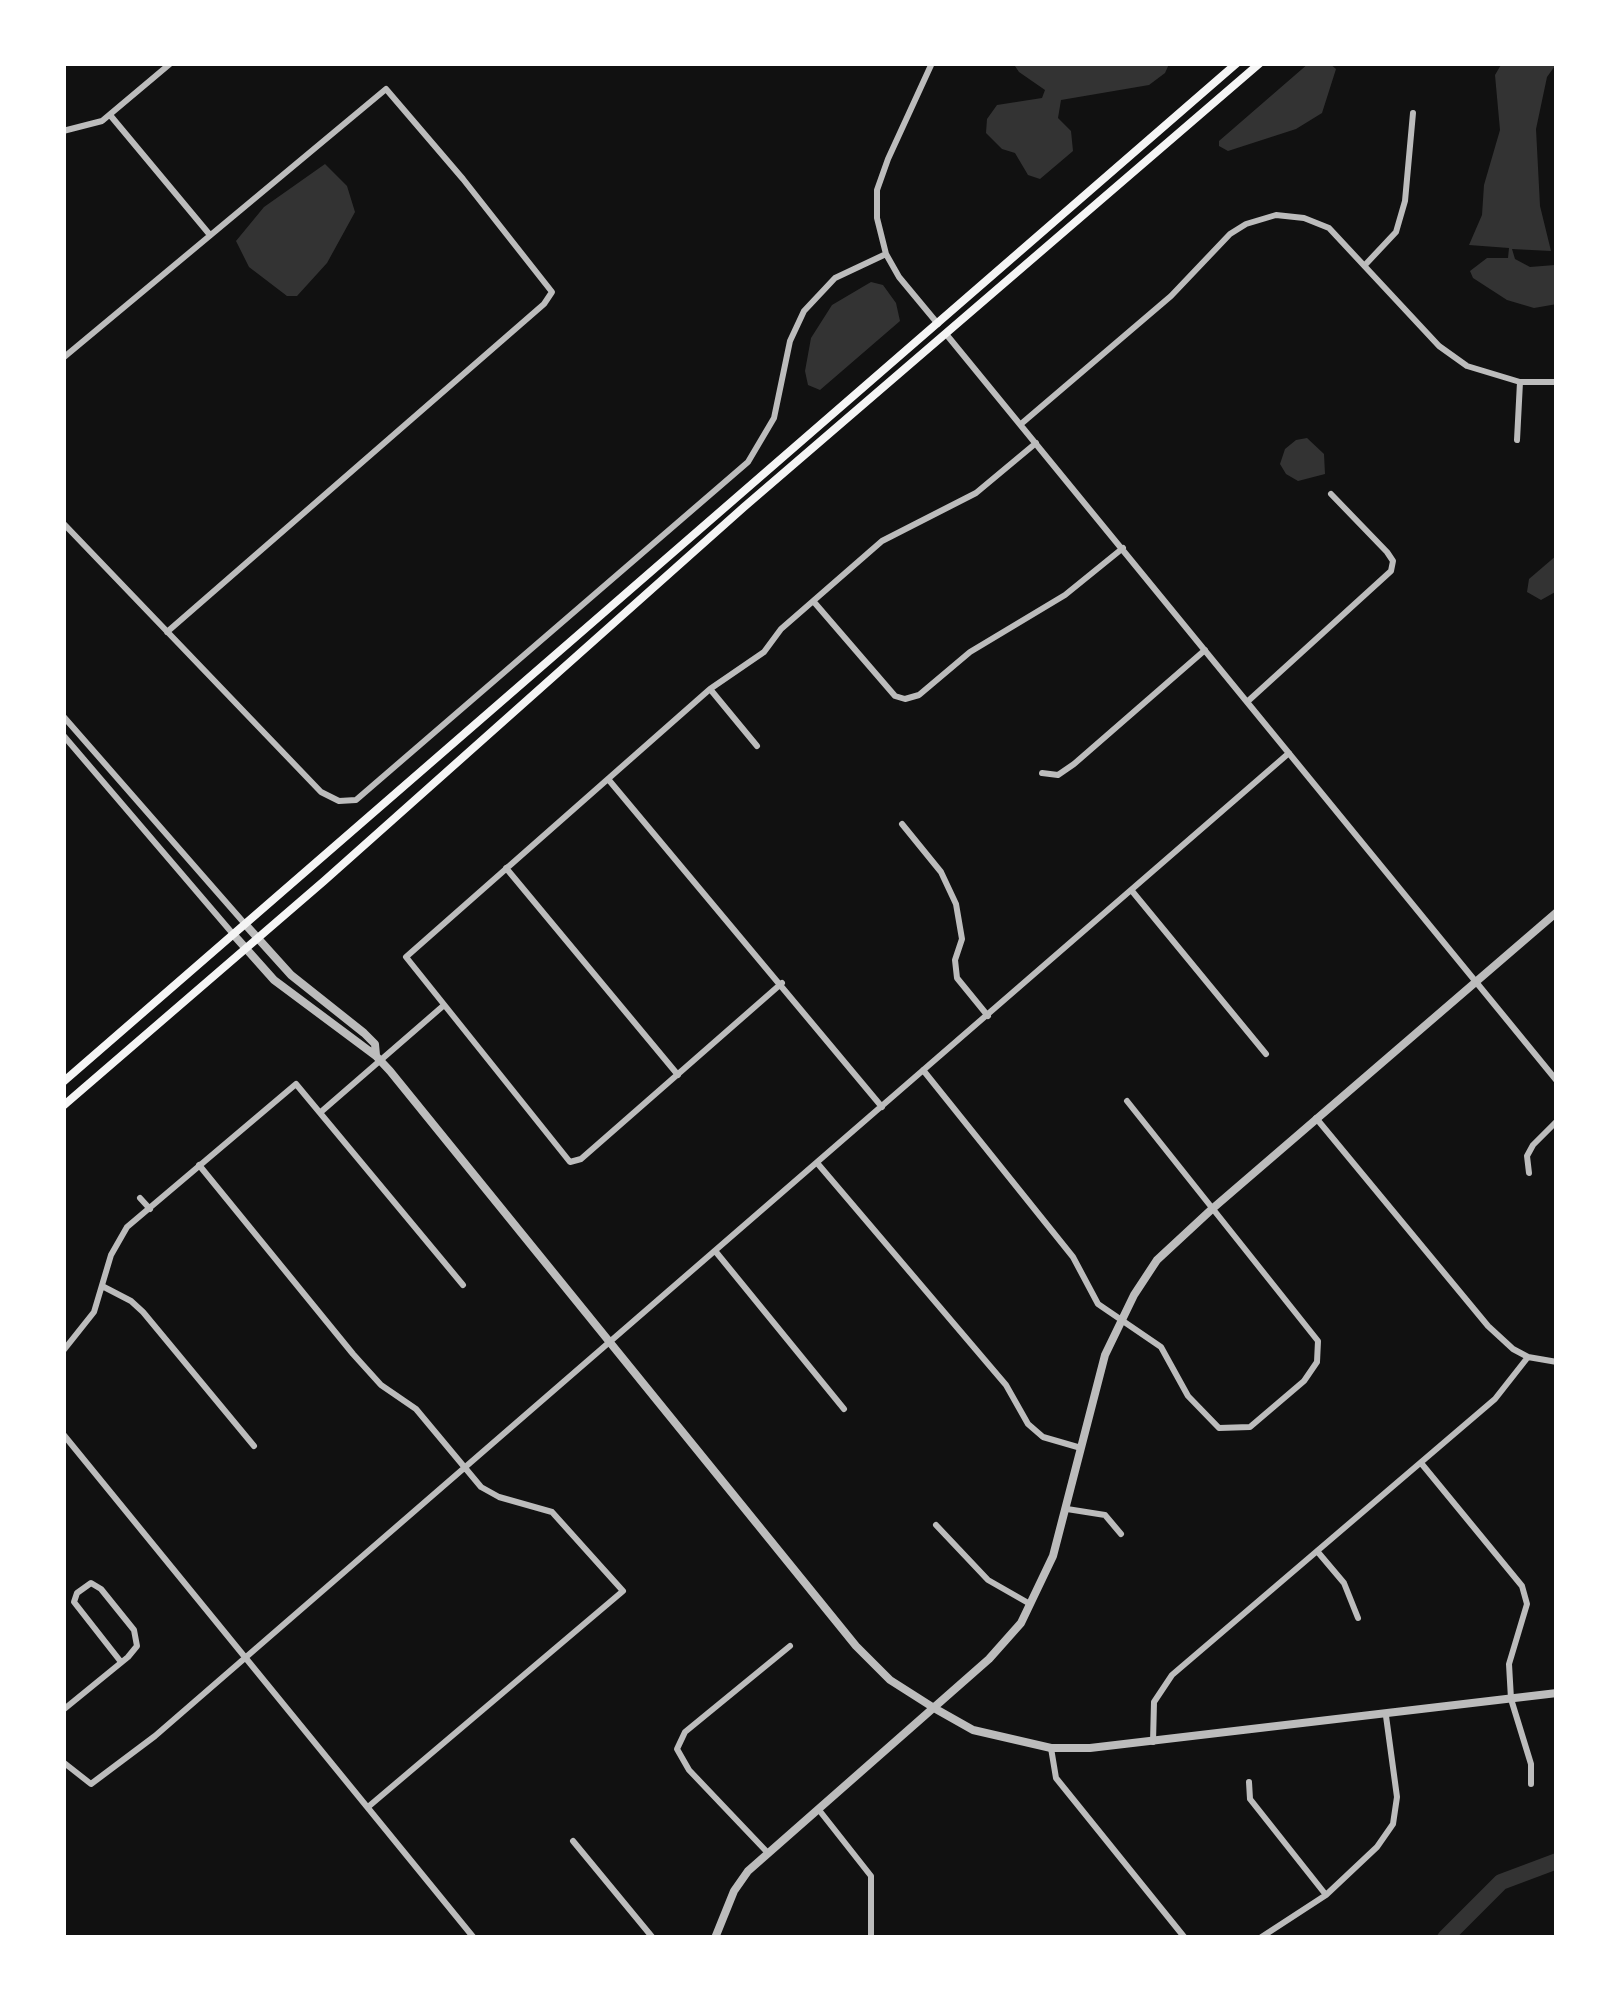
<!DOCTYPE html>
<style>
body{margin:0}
#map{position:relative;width:1620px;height:2001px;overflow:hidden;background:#111;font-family:Karla,sans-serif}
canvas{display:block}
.frame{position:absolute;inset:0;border:66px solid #fff;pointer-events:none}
</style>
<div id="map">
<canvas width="1620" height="2001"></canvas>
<div class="frame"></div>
</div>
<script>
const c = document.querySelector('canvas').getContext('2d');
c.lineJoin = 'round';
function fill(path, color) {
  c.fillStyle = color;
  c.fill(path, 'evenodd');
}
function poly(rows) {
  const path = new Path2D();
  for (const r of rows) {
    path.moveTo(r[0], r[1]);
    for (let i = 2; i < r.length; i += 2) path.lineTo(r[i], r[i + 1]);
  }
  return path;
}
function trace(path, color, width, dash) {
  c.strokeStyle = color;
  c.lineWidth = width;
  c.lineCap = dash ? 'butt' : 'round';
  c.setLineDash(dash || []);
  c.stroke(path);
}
const water = poly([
 [1013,63,1169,63,1169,64,1165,73,1149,85,1061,100,1058,118,1071,131,1073,151,1040,179,1028,175,1015,153,1002,149,986,133,987,119,997,105,1042,98,1045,90,1019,72],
 [1309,63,1329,63,1336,69,1322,113,1296,129,1228,151,1219,146,1219,141],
 [1502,63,1557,63,1547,77,1536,129,1540,206,1551,251,1512,249,1515,259,1530,267,1555,265,1557,304,1534,308,1507,300,1473,278,1470,271,1487,258,1508,258,1509,248,1469,245,1482,215,1484,185,1500,130,1495,75],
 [325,164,347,186,355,212,327,263,297,296,287,296,249,267,236,241,264,207],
 [871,282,883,285,896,303,900,321,820,390,808,385,805,371,811,338,832,305],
 [1307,438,1324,454,1325,474,1298,481,1286,474,1280,464,1285,449,1296,440],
 [1557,555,1557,591,1541,600,1527,592,1529,579]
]);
const river = poly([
 [1445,1938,1501,1882,1557,1861]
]);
const minor = poly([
 [932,63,888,159,877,190,877,218,886,254,899,277,938,324],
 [110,115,210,235],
 [63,131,102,121,171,63],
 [1365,265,1396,232,1405,201,1413,113],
 [946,334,1557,1081],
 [63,358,386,89,463,179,552,292,544,304,167,632],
 [1021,424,1171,296,1230,234,1246,224,1276,215,1304,218,1329,228,1439,346,1467,366,1520,382,1557,382],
 [1517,440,1520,382],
 [63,523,321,792,339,801,356,800,748,462,774,418,790,341,804,311,835,278,886,254],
 [814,602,895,696,905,699,919,695,970,652,1065,595,1123,548],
 [710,689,757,746],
 [1247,702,1391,571,1393,561,1387,552,1331,494],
 [63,716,245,924],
 [63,735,233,934],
 [1042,773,1058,775,1074,764,1205,650],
 [608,779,882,1107],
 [902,824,941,872,956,904,962,939,955,960,957,978,988,1016],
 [506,868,678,1075],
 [1132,891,1266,1054],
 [782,983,581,1159,570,1162,406,957,710,689,764,652,781,629,882,541,976,493,1036,443],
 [923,1070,1073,1257,1098,1304,1161,1347,1188,1396,1219,1428,1250,1427,1304,1381,1317,1362,1318,1341,1127,1101],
 [322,1111,443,1006],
 [1316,1118,1488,1326,1513,1349,1528,1357,1557,1362],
 [818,1164,1006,1385,1028,1424,1043,1437,1081,1448],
 [199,1165,353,1354,381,1385,416,1409,481,1487,499,1497,552,1512,623,1591,368,1807],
 [1529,1173,1527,1156,1533,1145,1557,1121],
 [140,1198,150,1209],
 [716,1252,844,1409],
 [104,1287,131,1301,143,1312,254,1446],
 [63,1351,94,1312,111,1255,127,1227,296,1084,463,1285],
 [63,1434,474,1938],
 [1421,1463,1522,1586,1527,1604,1509,1664,1511,1699,1531,1764,1531,1784],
 [1067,1509,1105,1515,1121,1534],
 [936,1525,988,1580,1030,1604],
 [1317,1551,1344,1583,1358,1618],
 [63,1710,128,1657,137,1646,134,1630,101,1589,91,1583,77,1593,74,1602,121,1662],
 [1153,1742,1154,1702,1172,1675,1495,1399,1528,1357],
 [1051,1748,1056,1778,1185,1938],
 [63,1762,91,1784,155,1736,1289,753],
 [1249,1782,1250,1799,1326,1895],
 [819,1810,871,1876,871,1938],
 [573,1841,653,1938],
 [767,1852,689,1770,677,1749,685,1732,790,1646],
 [1260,1938,1326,1895,1377,1847,1393,1824,1397,1797,1386,1716]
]);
const tertiary = poly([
 [245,924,291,975,364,1033,375,1044,376,1055],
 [233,934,274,980,376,1056,390,1071,856,1646,890,1680,934,1708,973,1730,1051,1748,1090,1748,1557,1693],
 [715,1938,734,1891,748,1871,989,1659,1021,1623,1053,1556,1105,1355,1134,1295,1157,1260,1212,1209,1557,912]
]);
const secondary = poly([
 [63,1082,1237,63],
 [63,1106,324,881,744,507,1260,63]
]);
fill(water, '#333');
trace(river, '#333', 16);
trace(minor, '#bcbcbc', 6);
trace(tertiary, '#bcbcbc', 8);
trace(secondary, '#f5f5f5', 8);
</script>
